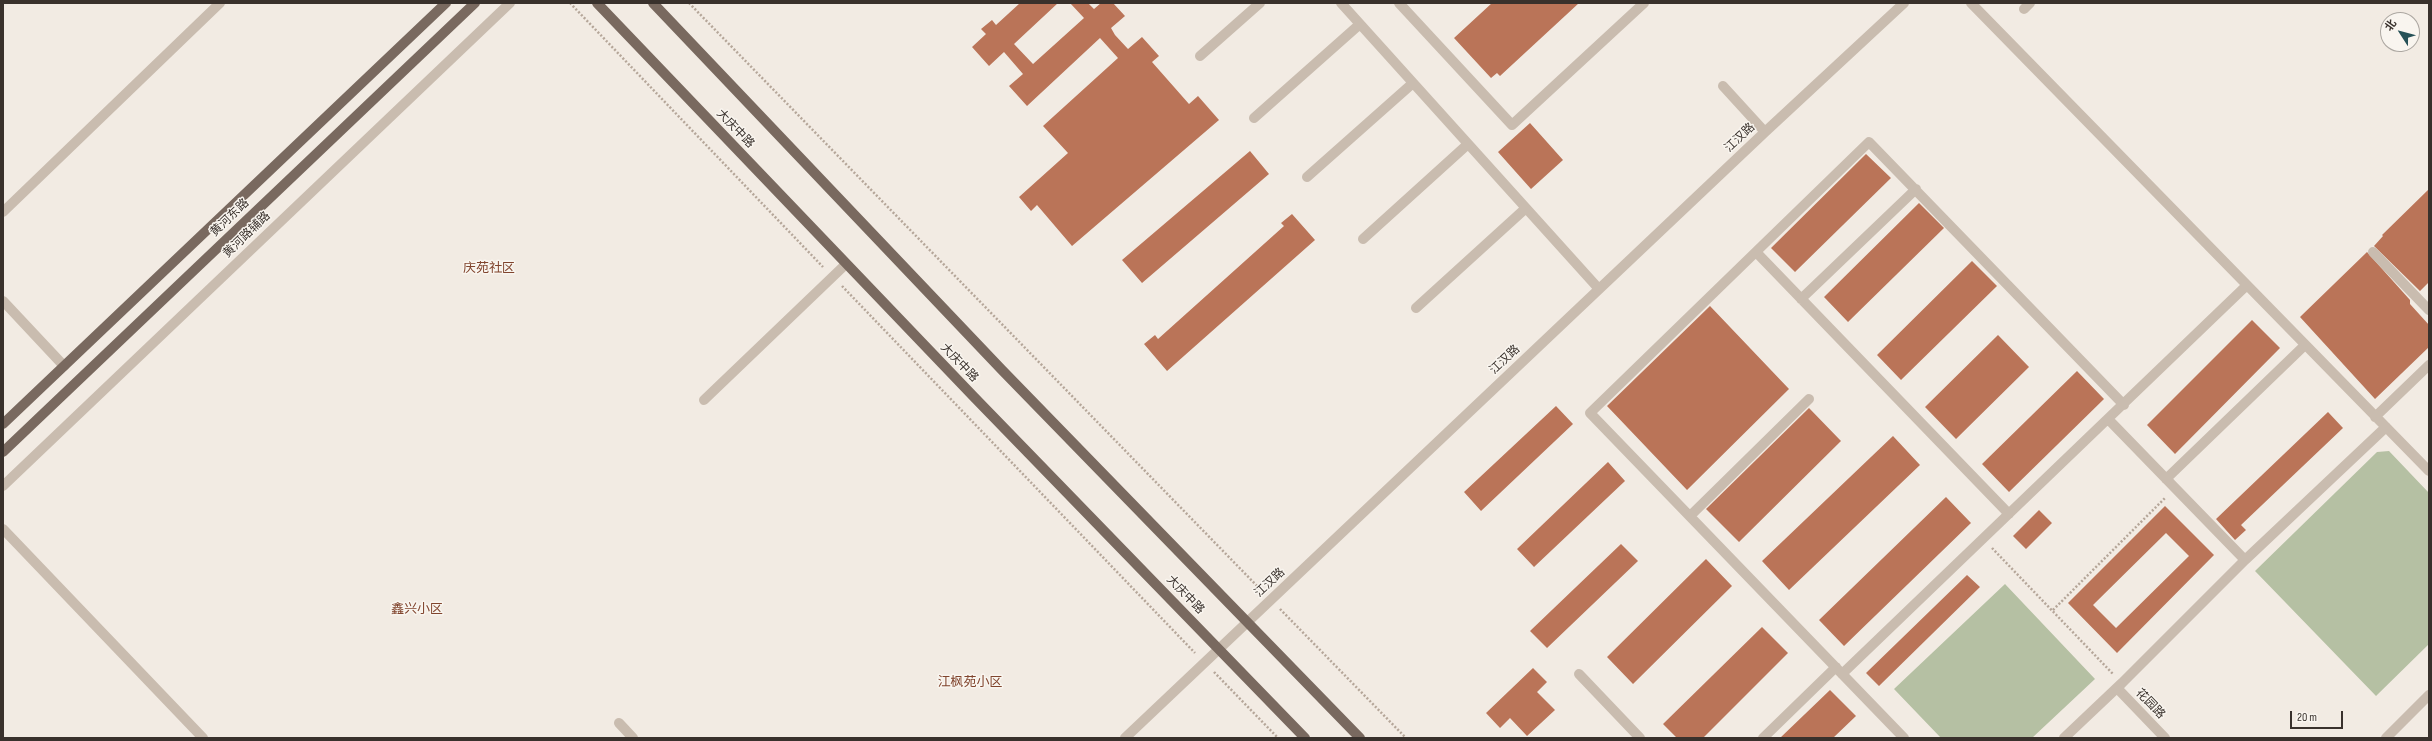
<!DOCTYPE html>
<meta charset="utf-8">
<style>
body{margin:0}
#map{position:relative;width:2432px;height:741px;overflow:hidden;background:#f2ebe3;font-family:"Sofia Sans Condensed","Noto Sans SC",sans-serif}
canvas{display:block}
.frame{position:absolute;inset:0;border:4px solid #39312c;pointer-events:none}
.north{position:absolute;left:2380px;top:12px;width:40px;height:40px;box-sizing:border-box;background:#f9f5ef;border:1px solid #aca7a1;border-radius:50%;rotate:306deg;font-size:11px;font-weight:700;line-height:16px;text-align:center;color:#39312c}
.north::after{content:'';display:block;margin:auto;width:14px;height:18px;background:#265157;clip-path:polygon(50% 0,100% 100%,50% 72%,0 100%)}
.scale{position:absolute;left:2290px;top:711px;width:53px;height:18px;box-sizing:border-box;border:2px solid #39312c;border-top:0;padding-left:5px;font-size:12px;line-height:14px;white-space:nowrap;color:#39312c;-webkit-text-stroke:3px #f9f5ef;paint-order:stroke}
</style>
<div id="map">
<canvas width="2432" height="741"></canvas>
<div class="frame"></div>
<div class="north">北</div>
<div class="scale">20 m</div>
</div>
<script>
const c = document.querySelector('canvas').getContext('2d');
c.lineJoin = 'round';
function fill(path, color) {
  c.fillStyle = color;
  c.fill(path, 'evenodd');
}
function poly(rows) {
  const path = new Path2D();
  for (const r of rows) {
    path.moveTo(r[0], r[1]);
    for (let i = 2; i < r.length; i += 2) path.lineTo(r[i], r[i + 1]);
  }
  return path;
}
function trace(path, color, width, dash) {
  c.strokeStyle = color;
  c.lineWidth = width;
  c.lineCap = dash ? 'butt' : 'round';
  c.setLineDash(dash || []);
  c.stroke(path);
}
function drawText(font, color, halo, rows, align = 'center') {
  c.font = font + ' "Sofia Sans Condensed","Noto Sans SC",sans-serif';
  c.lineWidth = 3;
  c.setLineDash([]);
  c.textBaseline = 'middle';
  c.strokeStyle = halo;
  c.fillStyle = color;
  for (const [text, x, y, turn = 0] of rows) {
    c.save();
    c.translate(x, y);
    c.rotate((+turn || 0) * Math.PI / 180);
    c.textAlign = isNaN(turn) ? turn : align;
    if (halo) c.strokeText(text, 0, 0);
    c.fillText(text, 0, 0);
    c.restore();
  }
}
const green = poly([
 [2389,451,2429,493,2429,644,2376,696,2255,571,2377,452],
 [2005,584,2095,679,2032,738,1941,738,1894,689]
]);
const building = poly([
 [1020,3,1058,3,1014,44,1033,64,1084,18,1070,3,1088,3,1094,9,1101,3,1113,3,1125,16,1111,28,1115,35,1128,49,1142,37,1159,56,1152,62,1189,104,1198,96,1219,120,1072,246,1037,205,1031,211,1019,197,1068,153,1043,126,1118,58,1100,38,1027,106,1009,86,1023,74,1004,52,989,66,972,47,986,34,981,29,992,20,996,25],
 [1492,3,1579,3,1500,76,1497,73,1491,78,1454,38],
 [1530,123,1563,160,1531,189,1498,152],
 [1250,151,1269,174,1142,283,1122,260],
 [1866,154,1891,178,1795,272,1771,248],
 [2429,189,2429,282,2420,291,2374,246,2383,236,2382,235],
 [1919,203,1944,228,1848,322,1824,297],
 [1292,214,1315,240,1167,371,1144,344,1155,335,1158,339,1284,226,1281,223],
 [2367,252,2410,300,2410,304,2429,325,2429,347,2375,399,2300,317],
 [1972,261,1997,286,1901,380,1877,355],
 [1710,306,1789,389,1687,490,1607,406],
 [2252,320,2280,348,2175,454,2147,425],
 [1998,335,2029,367,1956,439,1925,407],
 [2077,371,2104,399,2009,492,1982,464],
 [1556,406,1573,424,1481,511,1464,492],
 [1809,408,1841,441,1739,542,1706,509],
 [2328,412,2343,428,2241,525,2246,530,2235,540,2216,519],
 [1893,436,1920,465,1789,590,1762,561],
 [1608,462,1625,481,1534,567,1517,549],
 [1946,497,1971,523,1844,646,1819,620],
 [2165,506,2214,555,2117,653,2068,603],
 [2166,533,2189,556,2116,628,2093,605],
 [2039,510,2052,523,2026,549,2013,536],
 [1621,544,1638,561,1547,648,1530,631],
 [1706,559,1732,586,1633,684,1607,657],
 [1967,575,1980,587,1879,686,1866,673],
 [1762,627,1788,653,1703,738,1677,738,1663,724],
 [1533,668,1547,682,1537,692,1555,710,1527,736,1510,718,1500,728,1486,713],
 [1830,690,1856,716,1833,738,1780,738]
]);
const path = poly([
 [570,3,823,267],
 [689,3,1261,590],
 [842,286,1195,653],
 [1992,548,2113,674],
 [1280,609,1406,738],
 [2053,610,2166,497],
 [1214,672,1278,738]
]);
const minor = poly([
 [1341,3,1599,289],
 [1399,3,1512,125,1644,3],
 [1971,3,2429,471],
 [2024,9,2030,3],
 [1200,56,1260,3],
 [1723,86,1765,132],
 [1254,118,1360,24],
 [1307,177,1413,83],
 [3,212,220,3],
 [1363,239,1468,144],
 [1756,252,2009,514],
 [2373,252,2429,310],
 [1801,299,1916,189],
 [3,301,64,366],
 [1416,308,1526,208],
 [704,400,846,264],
 [2375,417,2429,365],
 [2108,419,2245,560],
 [2166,479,2305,345],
 [3,486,510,3],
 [1690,516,1809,399],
 [3,529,203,738],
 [1579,674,1640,738],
 [1842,674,2246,286],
 [2117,688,2165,738],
 [619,723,633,738],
 [1125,738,1765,132,1904,3],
 [1763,738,1836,667],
 [1904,738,1590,413,1869,142,2124,405],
 [2064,738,2122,683,2245,560,2386,427],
 [2386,738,2429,695]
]);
const major = poly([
 [597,3,974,397,1305,738],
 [653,3,1002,370,1360,738],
 [3,424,446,3],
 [3,452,475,3]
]);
const streetNames = [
 ["大庆中路",735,129,46],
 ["江汉路",1740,138,-43],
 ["黄河东路",230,218,-44],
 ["黄河路辅路",247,235,-44],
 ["江汉路",1505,360,-43],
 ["大庆中路",959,363,46],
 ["江汉路",1270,583,-43],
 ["大庆中路",1185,595,46],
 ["花园路",2150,704,46]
];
const neighbourhoodNames = [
 ["庆苑社区",489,269],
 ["鑫兴小区",417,610],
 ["江枫苑小区",970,683]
];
fill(green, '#b5c0a3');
fill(building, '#ba7458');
trace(path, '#b5a699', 2.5, [2, 2]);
trace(minor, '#c9bcaf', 10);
trace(major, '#79695f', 10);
drawText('12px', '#39312c', '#f9f5ef', streetNames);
drawText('13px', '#80442d', '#f9f5ef', neighbourhoodNames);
</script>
